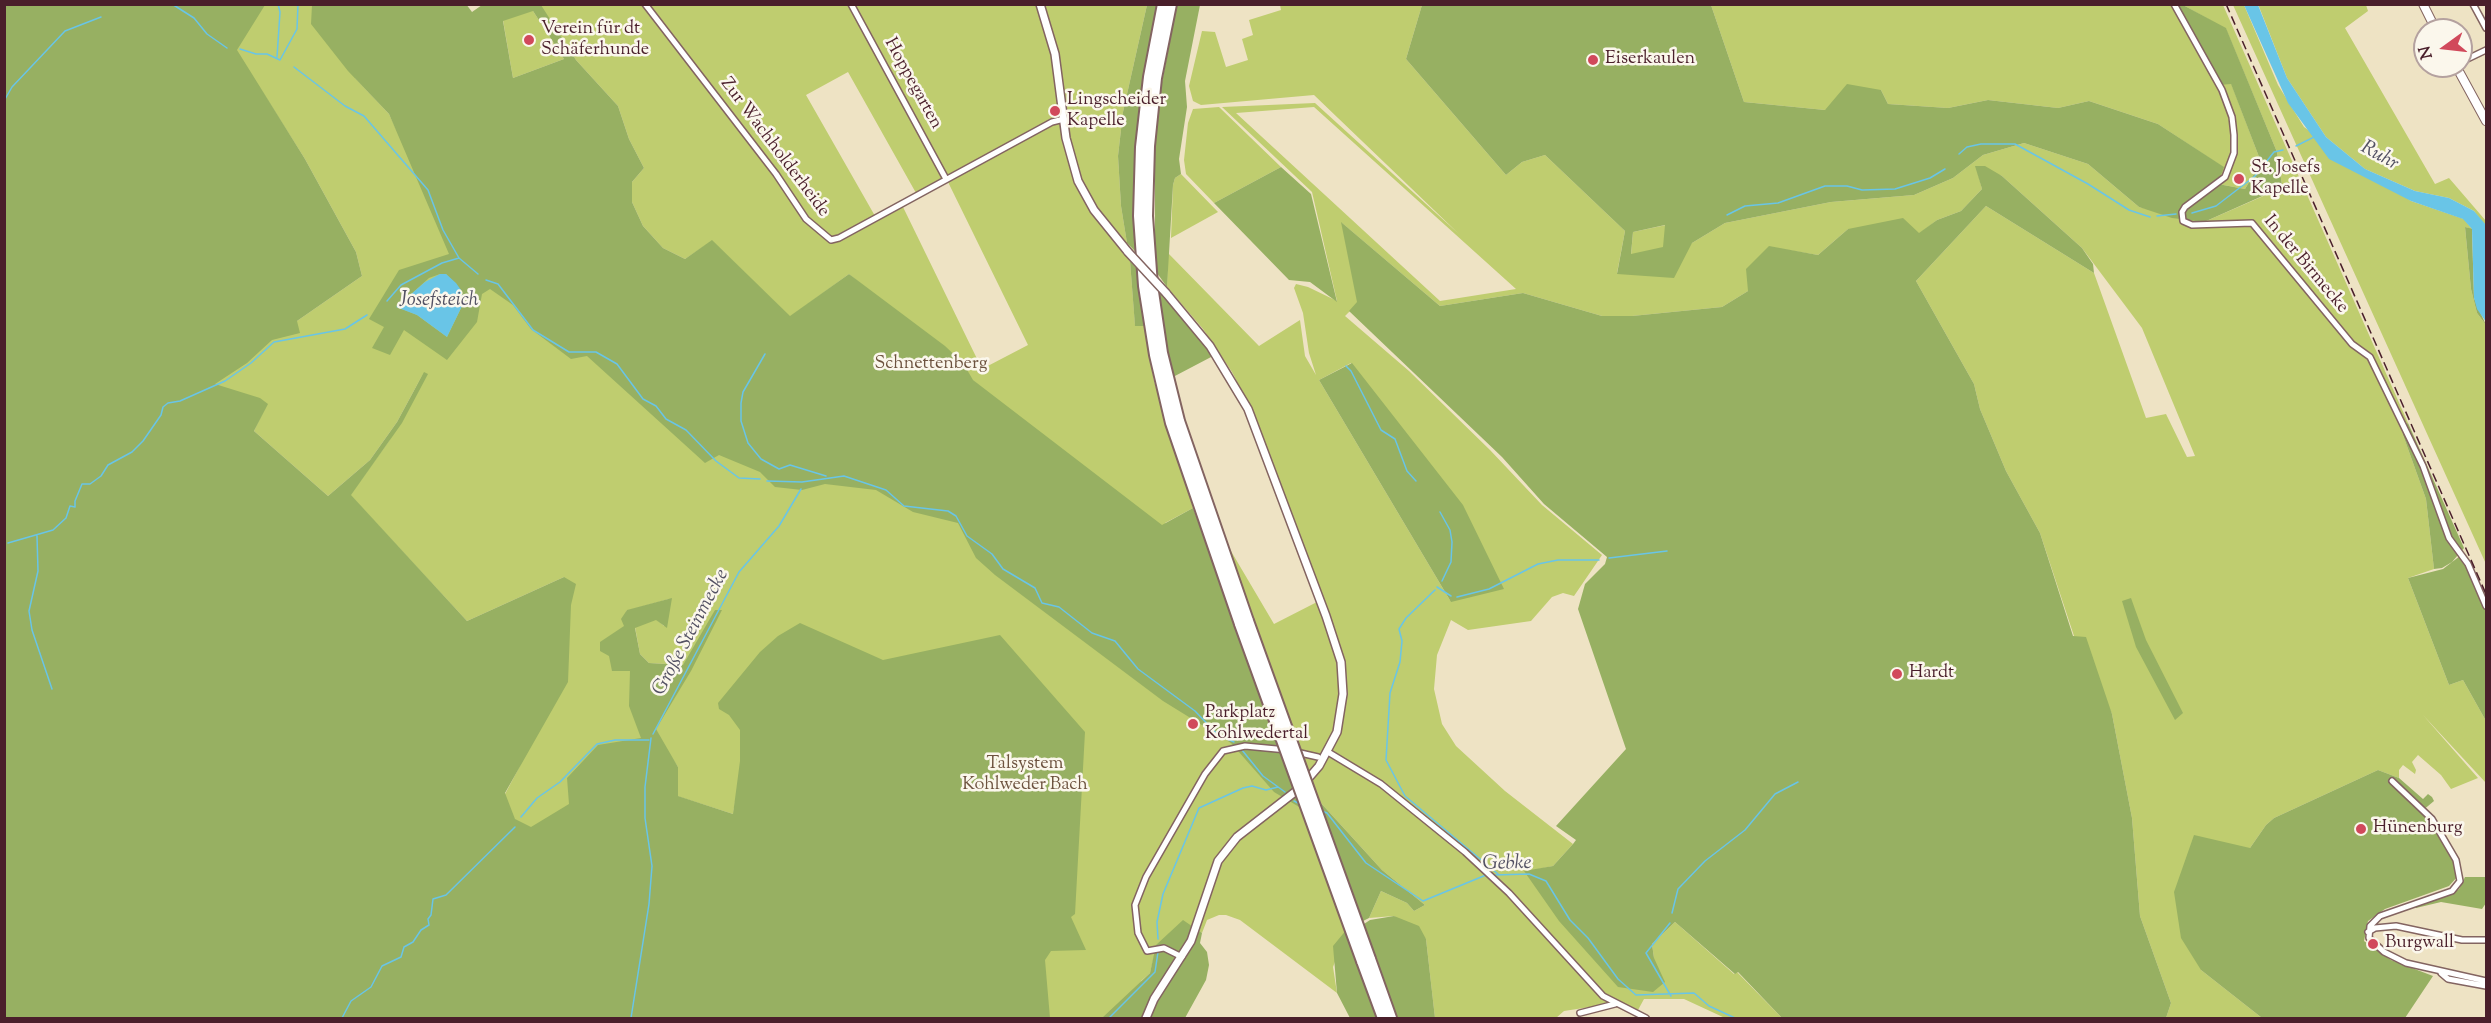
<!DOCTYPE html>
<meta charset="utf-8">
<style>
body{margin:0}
#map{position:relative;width:2491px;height:1023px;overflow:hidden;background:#eee3c4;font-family:"Sorts Mill Goudy",serif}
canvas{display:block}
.frame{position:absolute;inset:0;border:6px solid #4a1f2b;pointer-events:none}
.north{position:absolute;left:2413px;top:18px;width:60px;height:60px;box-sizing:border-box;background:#fbf7ec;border:2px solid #b4a19f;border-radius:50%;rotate:255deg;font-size:16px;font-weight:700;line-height:24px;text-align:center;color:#4a1f2b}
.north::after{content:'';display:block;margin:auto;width:21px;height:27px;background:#d1495b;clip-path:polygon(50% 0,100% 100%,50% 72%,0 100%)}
</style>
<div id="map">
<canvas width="2491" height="1023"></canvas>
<div class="frame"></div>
<div class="north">N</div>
</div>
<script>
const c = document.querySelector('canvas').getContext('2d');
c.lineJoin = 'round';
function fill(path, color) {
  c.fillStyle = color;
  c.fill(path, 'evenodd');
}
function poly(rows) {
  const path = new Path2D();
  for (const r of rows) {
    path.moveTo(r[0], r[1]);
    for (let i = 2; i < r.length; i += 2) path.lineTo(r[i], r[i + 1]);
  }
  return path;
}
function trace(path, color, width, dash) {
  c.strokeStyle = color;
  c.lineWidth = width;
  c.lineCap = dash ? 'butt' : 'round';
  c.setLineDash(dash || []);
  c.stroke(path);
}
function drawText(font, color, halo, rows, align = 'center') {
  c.font = font + ' "Sorts Mill Goudy",serif';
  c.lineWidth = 5;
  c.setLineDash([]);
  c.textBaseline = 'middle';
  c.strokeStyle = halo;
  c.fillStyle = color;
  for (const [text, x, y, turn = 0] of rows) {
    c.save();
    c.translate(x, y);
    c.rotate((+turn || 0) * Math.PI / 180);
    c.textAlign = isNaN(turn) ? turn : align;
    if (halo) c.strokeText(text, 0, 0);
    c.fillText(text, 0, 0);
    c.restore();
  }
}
const green = poly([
 [541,4,1147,5,1123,112,1118,156,1121,206,1130,261,1135,325,1144,326,1154,381,1193,508,1165,523,1214,588,849,274,790,317,712,241,685,259,663,248,643,226,632,202,632,182,644,168,629,139,618,106,576,60,541,8,533,11,564,59,513,78,503,20,541,7],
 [848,72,916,193,875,216,806,95],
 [948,182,1028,345,982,369,903,207],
 [2258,4,2366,5,2368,11,2345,28,2435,184,2449,178,2486,221,2486,228,2474,211,2449,198,2415,191,2365,169,2326,137,2287,78],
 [261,5,354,5,355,78,389,114,396,129,597,206,934,469,1306,811,1347,929,1333,967,1337,993,1240,920,1226,915,1219,915,1207,920,1202,933,1191,926,1157,945,1150,973,1141,981,1136,1018,896,1018,731,830,736,795,733,814,677,796,678,767,654,732,683,665,649,663,640,654,635,627,656,619,664,626,669,599,626,611,632,661,646,735,576,803,392,1005,520,766,564,577,467,621,350,495,389,441,424,372,397,422,370,460,328,496,254,431,267,404,5,523,362,276,356,252,305,159,260,88,201,74],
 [1280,5,1422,5,1406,59,1506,175,1522,162,1545,155,1625,231,1617,273,1692,243,1725,223,1831,202,1914,195,1953,178,1983,155,2024,143,2088,164,2139,207,2204,222,2268,194,2283,192,2277,152,2226,29,2183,5,2223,5,2408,423,2402,426,2403,435,2426,499,2434,569,2408,578,2449,685,2463,680,2486,721,2486,783,2423,715,2478,778,2451,789,2441,775,2418,755,2412,762,2416,770,2415,774,2403,765,2399,770,2399,778,2378,770,2274,818,2266,825,2250,848,2201,970,2262,1018,2166,1018,2171,1003,2140,916,2132,818,2112,714,2074,636,2040,533,2006,471,1980,409,1974,384,1916,281,1986,206,2094,273,2146,418,2166,414,2187,457,2195,456,2142,328,2082,248,2002,176,1976,166,1982,189,1961,211,1937,220,1919,234,1848,229,1818,255,1769,247,1748,291,1722,307,1632,316,1602,316,1523,293,1440,306,1342,223,1358,303,1345,316,1409,371,1490,450,1542,505,1602,555,1574,596,1563,593,1552,597,1531,621,1468,630,1451,620,1437,655,1434,689,1442,724,1456,746,1505,791,1573,844,1553,866,1525,872,1654,958,1652,944,1675,922,1734,974,1737,972,1782,1018,1725,1018,1684,999,1644,999,1638,1010,1613,999,1603,1005,1564,1011,1556,1018,1435,1018,1426,939,1394,916,1369,918,1381,891,1407,903,1414,911,1425,905,1382,870,1320,802,1225,541,1274,624,1317,602,1272,482,1279,479,1255,417,1232,372,1203,329,1167,287,1168,253,1259,346,1300,320,1305,356,1316,375,1309,353,1303,313,1294,288,1296,284,1308,287,1337,301,1312,192,1222,107,1315,103,1459,234,1314,95,1201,105,1193,101,1189,86,1202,31,1215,32,1226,67,1248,60,1242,39,1253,35,1249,20,1281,10],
 [1314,107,1516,289,1440,301,1236,113],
 [1351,363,1451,602,1319,380],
 [1711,5,2175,5,2231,83,2261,162,2245,189,2218,184,2223,167,2158,124,2089,101,2058,108,1988,100,1948,108,1888,104,1881,90,1825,110,1744,102],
 [2233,5,2244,5,2278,85,2304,127,2411,201,2464,219,2472,229,2465,227,2471,289,2477,313,2486,325,2486,564],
 [1219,107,1281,167,1214,203,1186,174,1184,160,1188,123,1193,109],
 [1181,174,1218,212,1171,238,1173,185,1175,178],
 [1666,225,1664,248,1631,255,1633,232]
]);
const forest = poly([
 [5,4,265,5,237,50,305,159,356,252,362,276,297,321,300,333,272,340,247,363,215,384,260,398,268,404,254,431,328,496,370,460,397,422,424,372,428,374,402,423,351,495,467,621,564,577,576,584,571,605,568,682,505,793,515,819,531,827,569,804,567,778,598,745,641,738,629,706,630,671,612,671,609,656,600,651,600,642,624,626,621,619,627,610,672,598,667,628,656,620,635,628,640,654,649,663,683,665,715,610,722,610,691,671,656,729,678,767,678,796,733,814,740,761,740,730,729,715,719,709,718,703,760,652,778,636,800,623,883,660,1000,635,1085,732,1075,914,1071,917,1086,950,1051,951,1045,960,1050,1018,5,1018],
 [466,4,472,12,482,5,541,5,576,60,618,106,629,139,644,168,632,182,632,202,643,226,663,248,685,259,712,240,790,316,849,274,945,346,963,363,973,380,1162,525,1193,508,1306,811,1274,792,1231,743,1163,701,995,575,976,558,958,523,913,512,876,490,825,484,802,490,775,487,760,472,719,455,705,463,587,356,571,359,531,329,513,305,490,289,482,294,477,322,447,360,404,330,390,355,372,348,384,327,369,319,399,270,449,254,389,114,348,71,311,24,312,5],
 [533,11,564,59,513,78,503,21],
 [440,274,446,274,461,290,464,302,447,337,417,315,397,307,429,278],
 [1147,5,1158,5,1136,150,1134,200,1137,253,1127,243,1121,206,1118,156,1123,112],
 [1177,5,1200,5,1185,81,1187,107,1179,159,1181,174,1175,178,1173,185,1167,287,1157,273,1155,255,1155,139,1162,82],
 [1422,5,1711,5,1744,102,1825,110,1847,84,1881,90,1888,104,1948,108,1988,100,2058,108,2089,101,2158,124,2224,167,2218,184,2245,189,2261,162,2231,84,2218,85,2175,5,2183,5,2226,28,2277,152,2283,192,2267,194,2204,222,2172,218,2139,207,2088,164,2024,143,1983,155,1953,178,1914,195,1831,202,1725,223,1692,243,1674,278,1617,274,1625,231,1545,155,1522,162,1506,175,1406,59],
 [1665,225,1663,247,1631,254,1633,232],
 [1975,166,1985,166,2002,176,2082,248,2093,264,2094,273,1986,206,1916,281,1974,384,1980,409,2006,471,2040,533,2073,636,2086,637,2112,714,2132,818,2140,916,2171,1003,2166,1018,1782,1018,1738,972,1735,974,1675,922,1652,944,1654,958,1665,982,1653,992,1618,987,1559,921,1524,871,1553,866,1573,844,1576,840,1556,826,1626,749,1578,609,1585,584,1605,564,1607,557,1544,504,1502,457,1349,311,1357,302,1341,222,1440,306,1523,293,1602,316,1632,316,1722,307,1748,291,1746,269,1769,246,1818,255,1848,229,1903,218,1919,233,1937,220,1961,211,1982,189],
 [1281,167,1311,194,1337,302,1310,282,1289,280,1214,203],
 [2465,227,2486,232,2472,230,2474,298,2486,325,2477,313,2471,289],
 [1130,261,1138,270,1144,326,1135,326],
 [1158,290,1213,356,1173,377,1167,351],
 [1352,363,1463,505,1504,589,1451,602,1319,380],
 [2408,423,2464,548,2452,562,2442,568,2434,569,2426,499,2403,435,2402,426],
 [2460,556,2466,563,2486,610,2486,721,2463,680,2449,685,2408,578,2443,569],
 [2131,598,2146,640,2183,713,2175,720,2136,647,2122,601],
 [2378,770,2399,778,2423,799,2428,794,2432,797,2434,801,2422,811,2431,821,2455,865,2458,876,2449,886,2385,909,2368,921,2364,941,2391,960,2433,976,2405,1018,2262,1018,2201,970,2181,938,2174,892,2194,835,2250,848,2266,825,2274,818],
 [1320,802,1382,870,1425,905,1414,911,1407,903,1381,891,1369,918,1363,921],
 [2465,877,2486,877,2486,903,2482,909,2441,902,2416,908,2415,904,2453,893,2459,889],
 [1394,916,1419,926,1426,939,1435,1018,1397,1018,1364,924,1370,920],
 [1183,920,1202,933,1200,943,1207,952,1209,965,1206,980,1185,1018,1102,1018,1150,973,1156,945],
 [1347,929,1378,1018,1350,1018,1337,993,1333,946]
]);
const water = poly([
 [2244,5,2258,5,2287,78,2326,137,2365,169,2415,191,2449,198,2474,211,2486,225,2486,322,2477,309,2474,298,2472,229,2463,219,2411,201,2329,159,2288,103],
 [440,274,446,274,456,283,461,290,464,302,447,337,417,315,396,307,425,282]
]);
const stream = poly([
 [172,4,194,18,207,34,227,48],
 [114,5,115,4],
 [240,49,256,54,267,54,280,60,297,29,298,4],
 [277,57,280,12,278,4],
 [294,67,345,106,364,116,428,190,443,230,459,258,478,274],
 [4,101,12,87,65,31,101,17],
 [2296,146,2314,137],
 [1959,154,1967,147,1981,144,2015,144,2088,184,2129,210,2150,217],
 [2192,213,2216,206,2255,176,2274,152,2283,150],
 [1727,215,1745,206,1778,203,1825,186,1847,186,1862,190,1895,189,1930,178,1945,169],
 [2157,216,2176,214],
 [486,280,498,284,533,330,569,352,596,352,617,364,643,399,656,406,666,419,686,430,716,461,739,478,760,479],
 [387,301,401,285,442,263,459,258],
 [765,354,743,392,741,403,741,421,748,443,761,459,779,469,790,465,826,476],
 [1346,366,1351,371,1381,430,1395,439,1407,471,1416,481],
 [767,481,802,482,844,476,886,490,904,506,948,511,956,516,967,536,992,554,1003,569,1035,588,1042,603,1059,607,1092,633,1115,641,1138,669,1195,711,1217,734,1234,742],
 [1440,512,1450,530,1452,542,1451,562,1442,581],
 [37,536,38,571,29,611,32,630,52,689],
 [8,543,53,530,66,518,70,506,75,507,75,501,82,484,90,484,101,476,108,465,132,452,143,441,161,415,163,407,168,403,180,401,225,381,251,363,274,342,345,329,367,315],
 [1609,558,1667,551],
 [1437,587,1451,596],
 [1435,590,1406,618,1399,629,1402,641,1400,662,1390,693,1386,760,1405,796,1498,874],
 [1457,597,1489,589,1538,564,1558,560,1599,560],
 [653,734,739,572,779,526,801,489],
 [1242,750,1263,776,1285,792],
 [1294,801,1300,804],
 [1322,811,1327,813,1366,863,1423,901,1486,875],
 [521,817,537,798,560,782,597,744,615,740,649,740],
 [1493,875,1529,874,1546,881,1570,920,1588,938,1618,979,1636,995,1694,993,1709,1006,1735,1018],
 [1672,913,1678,889,1705,861,1745,830,1775,794,1798,782],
 [1670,923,1646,953,1671,996],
 [1158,939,1157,922,1163,894,1199,808,1243,788,1252,786,1266,790,1278,787],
 [342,1018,351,1001,371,987,382,966,401,957,404,947,413,942,421,930,429,925,428,919,431,915,433,899,446,895,515,827],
 [631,1018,649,904,652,866,645,818,645,787,651,738],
 [1109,1018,1155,972,1158,952]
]);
const minor = poly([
 [645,4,776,174,806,219,831,240,839,238,1052,122,1064,119],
 [851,4,946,179],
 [2174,4,2222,90,2232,117,2234,135,2234,153,2225,177,2185,207,2182,212,2183,221,2192,225,2252,223,2352,344,2370,357,2423,466,2449,538,2468,564,2486,606],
 [2473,4,2486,28],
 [2461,62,2486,50],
 [1296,752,1318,757],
 [1328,752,1381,784,1465,852,1509,893,1603,996,1646,1018],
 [2392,781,2432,819,2456,860,2460,881,2452,891,2380,916,2370,926,2369,938,2384,952,2406,963,2486,981],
 [2368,932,2375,928,2396,926,2462,940,2486,940],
 [1182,957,1164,948,1147,951,1138,933,1135,905,1146,877,1205,774,1223,751,1245,746,1287,750],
 [2441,973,2448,979,2486,986],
 [1580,1013,1615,1004]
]);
const tertiary = poly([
 [1040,4,1055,54,1066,138,1078,181,1094,210,1128,252],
 [1146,1018,1154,999,1191,941,1218,861,1237,837,1300,788,1319,766,1337,732,1343,694,1341,662,1326,616,1248,409,1210,346,1166,293]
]);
const secondary = poly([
 [2423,4,2436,30],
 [2456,66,2486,121]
]);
const motorway = poly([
 [1163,4,1149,77,1141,147,1139,216,1144,286,1155,355,1171,423,1240,624],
 [1171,4,1156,78,1149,146,1147,216,1152,285,1162,353,1179,421,1248,621],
 [1370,959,1391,1018],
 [1362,961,1383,1018]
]);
const rail = poly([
 [2226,4,2486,594]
]);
const tertiaryBridge = poly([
 [1128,252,1166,293]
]);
const motorwayBridge = poly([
 [1248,621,1370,959],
 [1240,624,1362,961]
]);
const markers = [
 [529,40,6,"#d1495b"],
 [1593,60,6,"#d1495b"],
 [1055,111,6,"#d1495b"],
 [2239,179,6,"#d1495b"],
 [1897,674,6,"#d1495b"],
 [1193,724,6,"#d1495b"],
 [2361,829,6,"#d1495b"],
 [2373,944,6,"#d1495b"]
];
const poiNames = [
 ["Verein für dt",541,30],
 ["Schäferhunde",541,51],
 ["Eiserkaulen",1605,60],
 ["Lingscheider",1067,101],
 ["Kapelle",1067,122],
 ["St. Josefs",2251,169],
 ["Kapelle",2251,190],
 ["Hardt",1909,674],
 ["Parkplatz",1205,714],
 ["Kohlwedertal",1205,735],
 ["Hünenburg",2373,829],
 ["Burgwall",2385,944]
];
const streetNames = [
 ["Hoppegarten",912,84,61],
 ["Zur Wachholderheide",774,148,53],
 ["In der Birmecke",2305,265,50]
];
const parkNames = [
 ["Schnettenberg",931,365],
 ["Talsystem",1025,765],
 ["Kohlweder Bach",1025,786]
];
const waterNames = [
 ["Ruhr",2379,157,29],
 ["Josefsteich",439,302],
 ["Große Steinmecke",692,633,-62],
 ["Gebke",1507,865,-1]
];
fill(green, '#bfcd6f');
fill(forest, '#97b062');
fill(water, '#69c5e7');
trace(stream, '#69c5e7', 1.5);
trace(minor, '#836461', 8);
trace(tertiary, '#836461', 10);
trace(secondary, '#836461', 10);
trace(motorway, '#836461', 14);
trace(minor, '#fff', 5);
trace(tertiary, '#fff', 7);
trace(secondary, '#fff', 8);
trace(motorway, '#fff', 10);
trace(rail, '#4a1f2b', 1.5, [9, 4.5]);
trace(tertiaryBridge, '#836461', 10, []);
trace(motorwayBridge, '#836461', 14, []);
trace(tertiaryBridge, '#fff', 7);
trace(motorwayBridge, '#fff', 10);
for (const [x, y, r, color] of markers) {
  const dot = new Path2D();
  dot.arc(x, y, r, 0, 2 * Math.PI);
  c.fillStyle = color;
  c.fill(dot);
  trace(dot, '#fbf7ec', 2);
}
drawText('18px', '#4a1f2b', '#fbf7ec', poiNames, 'left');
drawText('18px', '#4a1f2b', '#fbf7ec', streetNames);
drawText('18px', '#6d533f', '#fbf7ec', parkNames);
drawText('italic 20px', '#535163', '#fbf7ec', waterNames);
</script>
